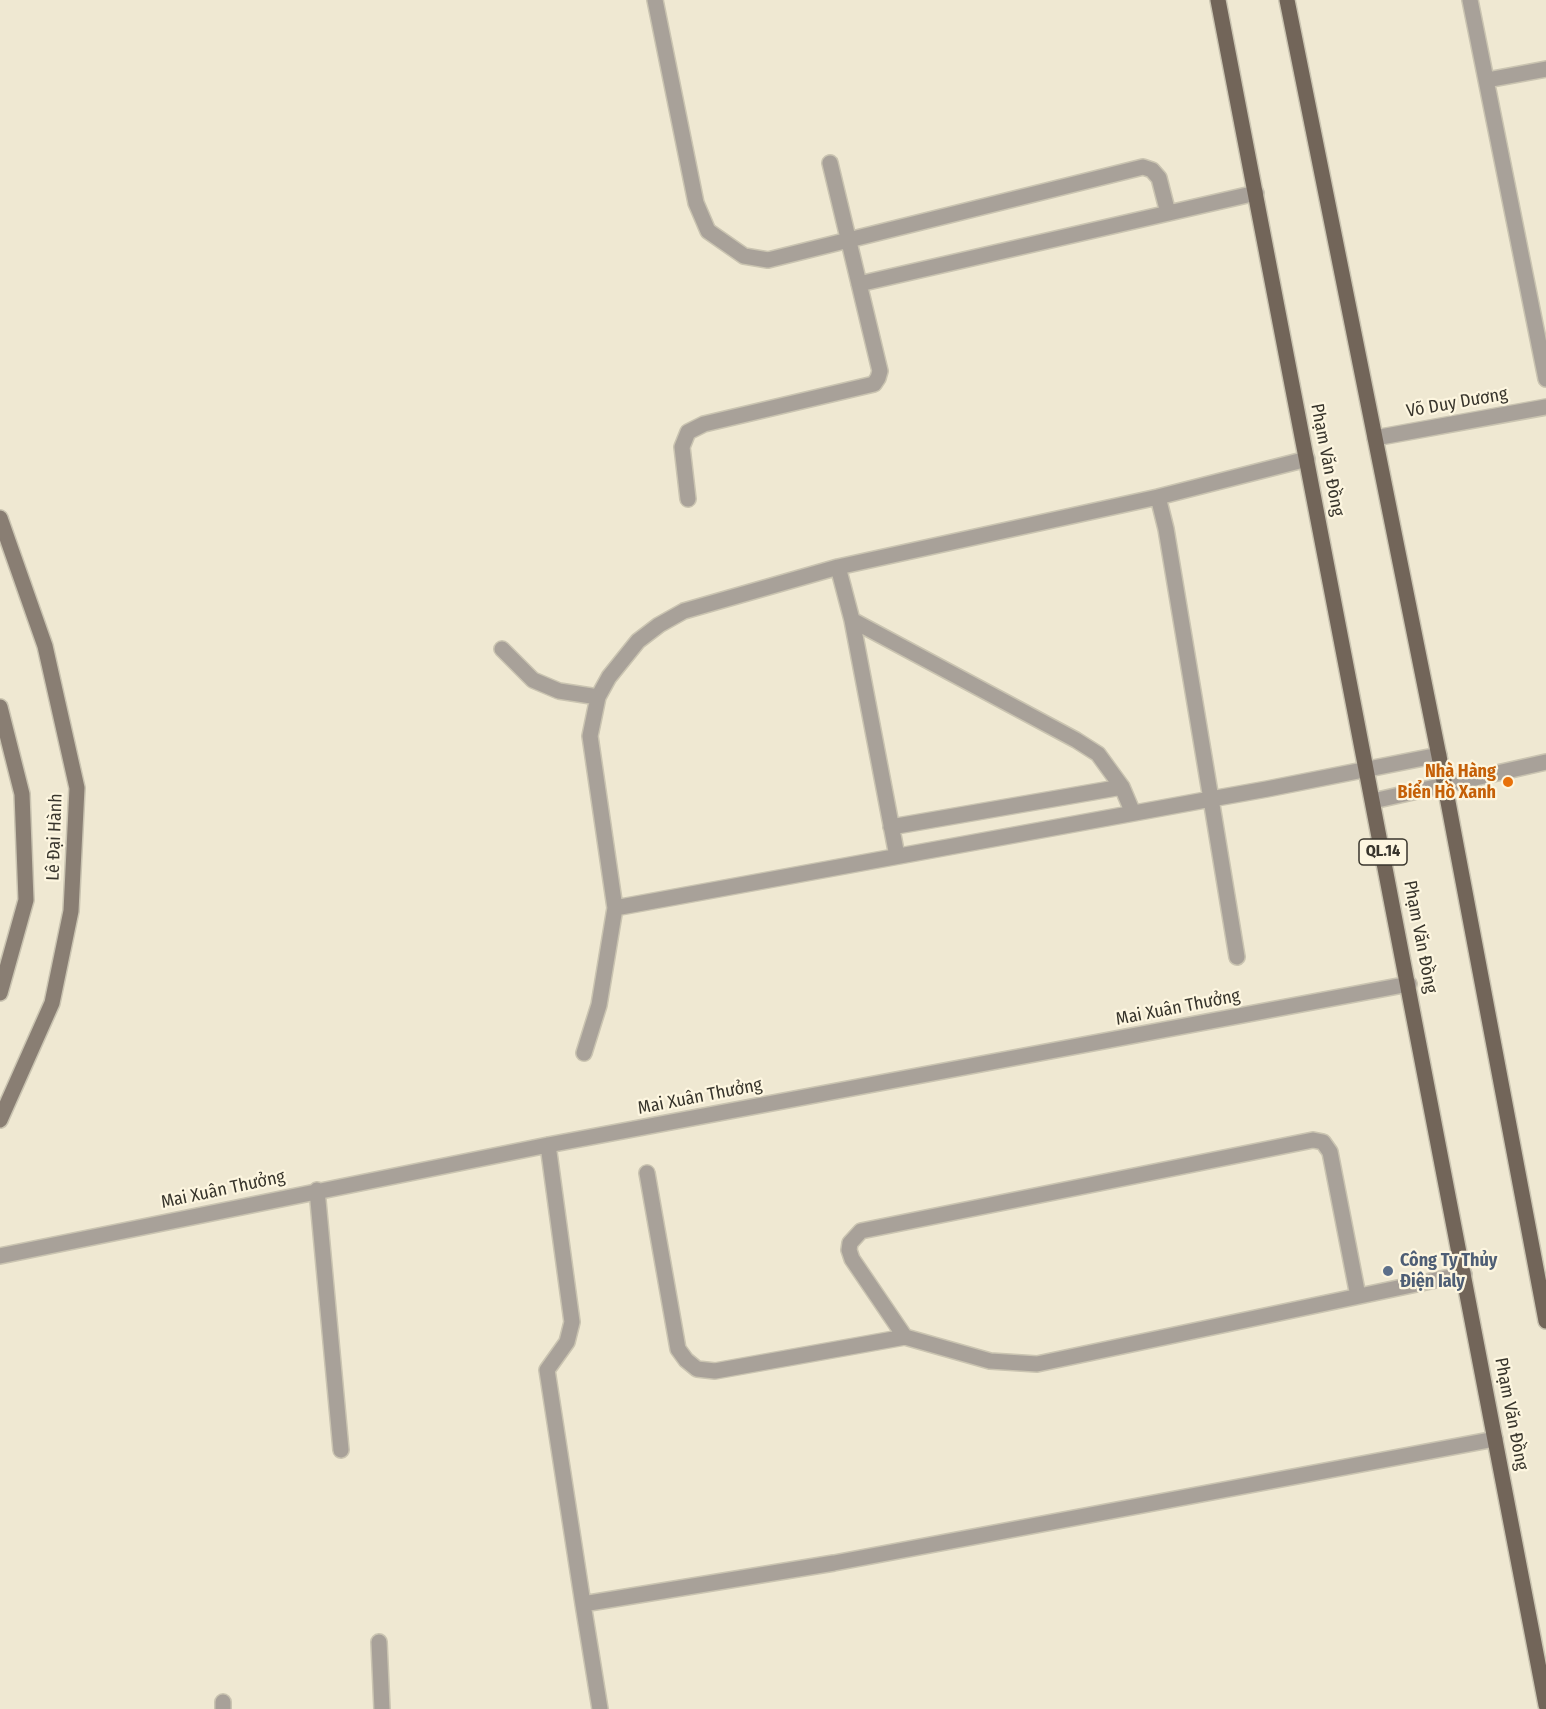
<!DOCTYPE html>
<meta charset="utf-8">
<style>
body{margin:0}
canvas{display:block;background:#efe8d2}
</style>
<canvas width="1546" height="1709"></canvas>
<script>
const c = document.querySelector('canvas').getContext('2d');
c.lineJoin = 'round';
function poly(rows) {
  const path = new Path2D();
  for (const r of rows) {
    path.moveTo(r[0], r[1]);
    for (let i = 2; i < r.length; i += 2) path.lineTo(r[i], r[i + 1]);
  }
  return path;
}
function trace(path, color, width, dash) {
  c.strokeStyle = color;
  c.lineWidth = width;
  c.lineCap = dash ? 'butt' : 'round';
  c.setLineDash(dash || []);
  c.stroke(path);
}
function drawText(font, color, halo, rows, align = 'center') {
  c.font = font + ' "Fira Sans Condensed",sans-serif';
  c.lineWidth = 4.5;
  c.setLineDash([]);
  c.textBaseline = 'middle';
  c.strokeStyle = halo;
  c.fillStyle = color;
  for (const [text, x, y, turn = 0] of rows) {
    c.save();
    c.translate(x, y);
    c.rotate((+turn || 0) * Math.PI / 180);
    c.textAlign = isNaN(turn) ? turn : align;
    if (halo) c.strokeText(text, 0, 0);
    c.fillText(text, 0, 0);
    c.restore();
  }
}
const service = poly([
 [655,0,696,203,708,231,744,256,768,260,1143,167,1152,170,1159,178,1168,213],
 [859,284,1256,193],
 [1158,497,1307,459],
 [688,499,682,447,688,432,704,424,874,384,878,378,880,371,830,163],
 [838,567,852,620,897,856],
 [852,620,1076,740,1098,754,1122,787,1133,813],
 [502,649,533,680,559,691,598,697],
 [891,827,1122,787],
 [1237,957,1211,799,1166,529,1158,497,838,567,684,611,659,625,638,641,609,677,598,697,590,736,615,908,1211,799,1267,789,1439,755],
 [584,1053,599,1005,615,908],
 [647,1173,678,1349,686,1360,697,1369,715,1371,905,1337,990,1361,1037,1364,1464,1274],
 [905,1337,852,1259,849,1250,850,1243,861,1231,1313,1140,1323,1142,1330,1152,1358,1296],
 [379,1642,382,1709],
 [223,1709,223,1702]
]);
const minor = poly([
 [1470,0,1546,379],
 [1487,80,1546,69],
 [1375,438,1546,407],
 [1373,801,1546,762],
 [548,1145,572,1322,567,1342,547,1370,583,1604,834,1563,1495,1439],
 [317,1190,341,1450],
 [0,1256,548,1145,1409,984],
 [583,1604,600,1709]
]);
const secondary = poly([
 [0,518,45,646,77,788,71,911,52,1003,0,1120],
 [0,707,22,794,26,900,0,993]
]);
const primary = poly([
 [1218,0,1546,1705],
 [1287,0,1445,786,1546,1321]
]);
const markers = [
 [1508,782,6,"#e8710a"],
 [1388,1271,6,"#5c6f8a"]
];
const shields = [
 [1383,852,48]
];
const shieldNames = [
 ["QL.14",1383,852]
];
const streetNames = [
 ["Võ Duy Dương",1457,403,-10],
 ["Phạm Văn Đồng",1327,460,79],
 ["Lê Đại Hành",55,837,-88],
 ["Phạm Văn Đồng",1420,937,79],
 ["Mai Xuân Thưởng",1178,1008,-11],
 ["Mai Xuân Thưởng",700,1097,-11],
 ["Mai Xuân Thưởng",223,1190,-12],
 ["Phạm Văn Đồng",1511,1414,79]
];
const foodNames = [
 ["Nhà Hàng",1496,772],
 ["Biển Hồ Xanh",1496,793]
];
const serviceNames = [
 ["Công Ty Thủy",1400,1261],
 ["Điện Ialy",1400,1282]
];
trace(service, '#cac4b1', 18);
trace(minor, '#cac4b1', 18);
trace(secondary, '#cac4b1', 18);
trace(primary, '#cac4b1', 18);
trace(service, '#a8a199', 15);
trace(minor, '#a8a199', 15);
trace(secondary, '#897e73', 15);
trace(primary, '#726559', 15);
for (const [x, y, r, color] of markers) {
  const dot = new Path2D();
  dot.arc(x, y, r, 0, 2 * Math.PI);
  c.fillStyle = color;
  c.fill(dot);
  trace(dot, '#fdf6e0', 2);
}
for (const [x, y, w] of shields) {
  const box = new Path2D();
  box.roundRect(x - w / 2, y - 13, w, 26, 4.5);
  c.fillStyle = '#fdf6e0';
  c.fill(box);
  trace(box, '#38352c', 1.5);
}
drawText('bold 16px', '#38352c', null, shieldNames);
drawText('18px', '#38352c', '#fdf6e0', streetNames);
drawText('bold 18px', '#c56008', '#fdf6e0', foodNames, 'right');
drawText('bold 18px', '#4e5e75', '#fdf6e0', serviceNames, 'left');
</script>
